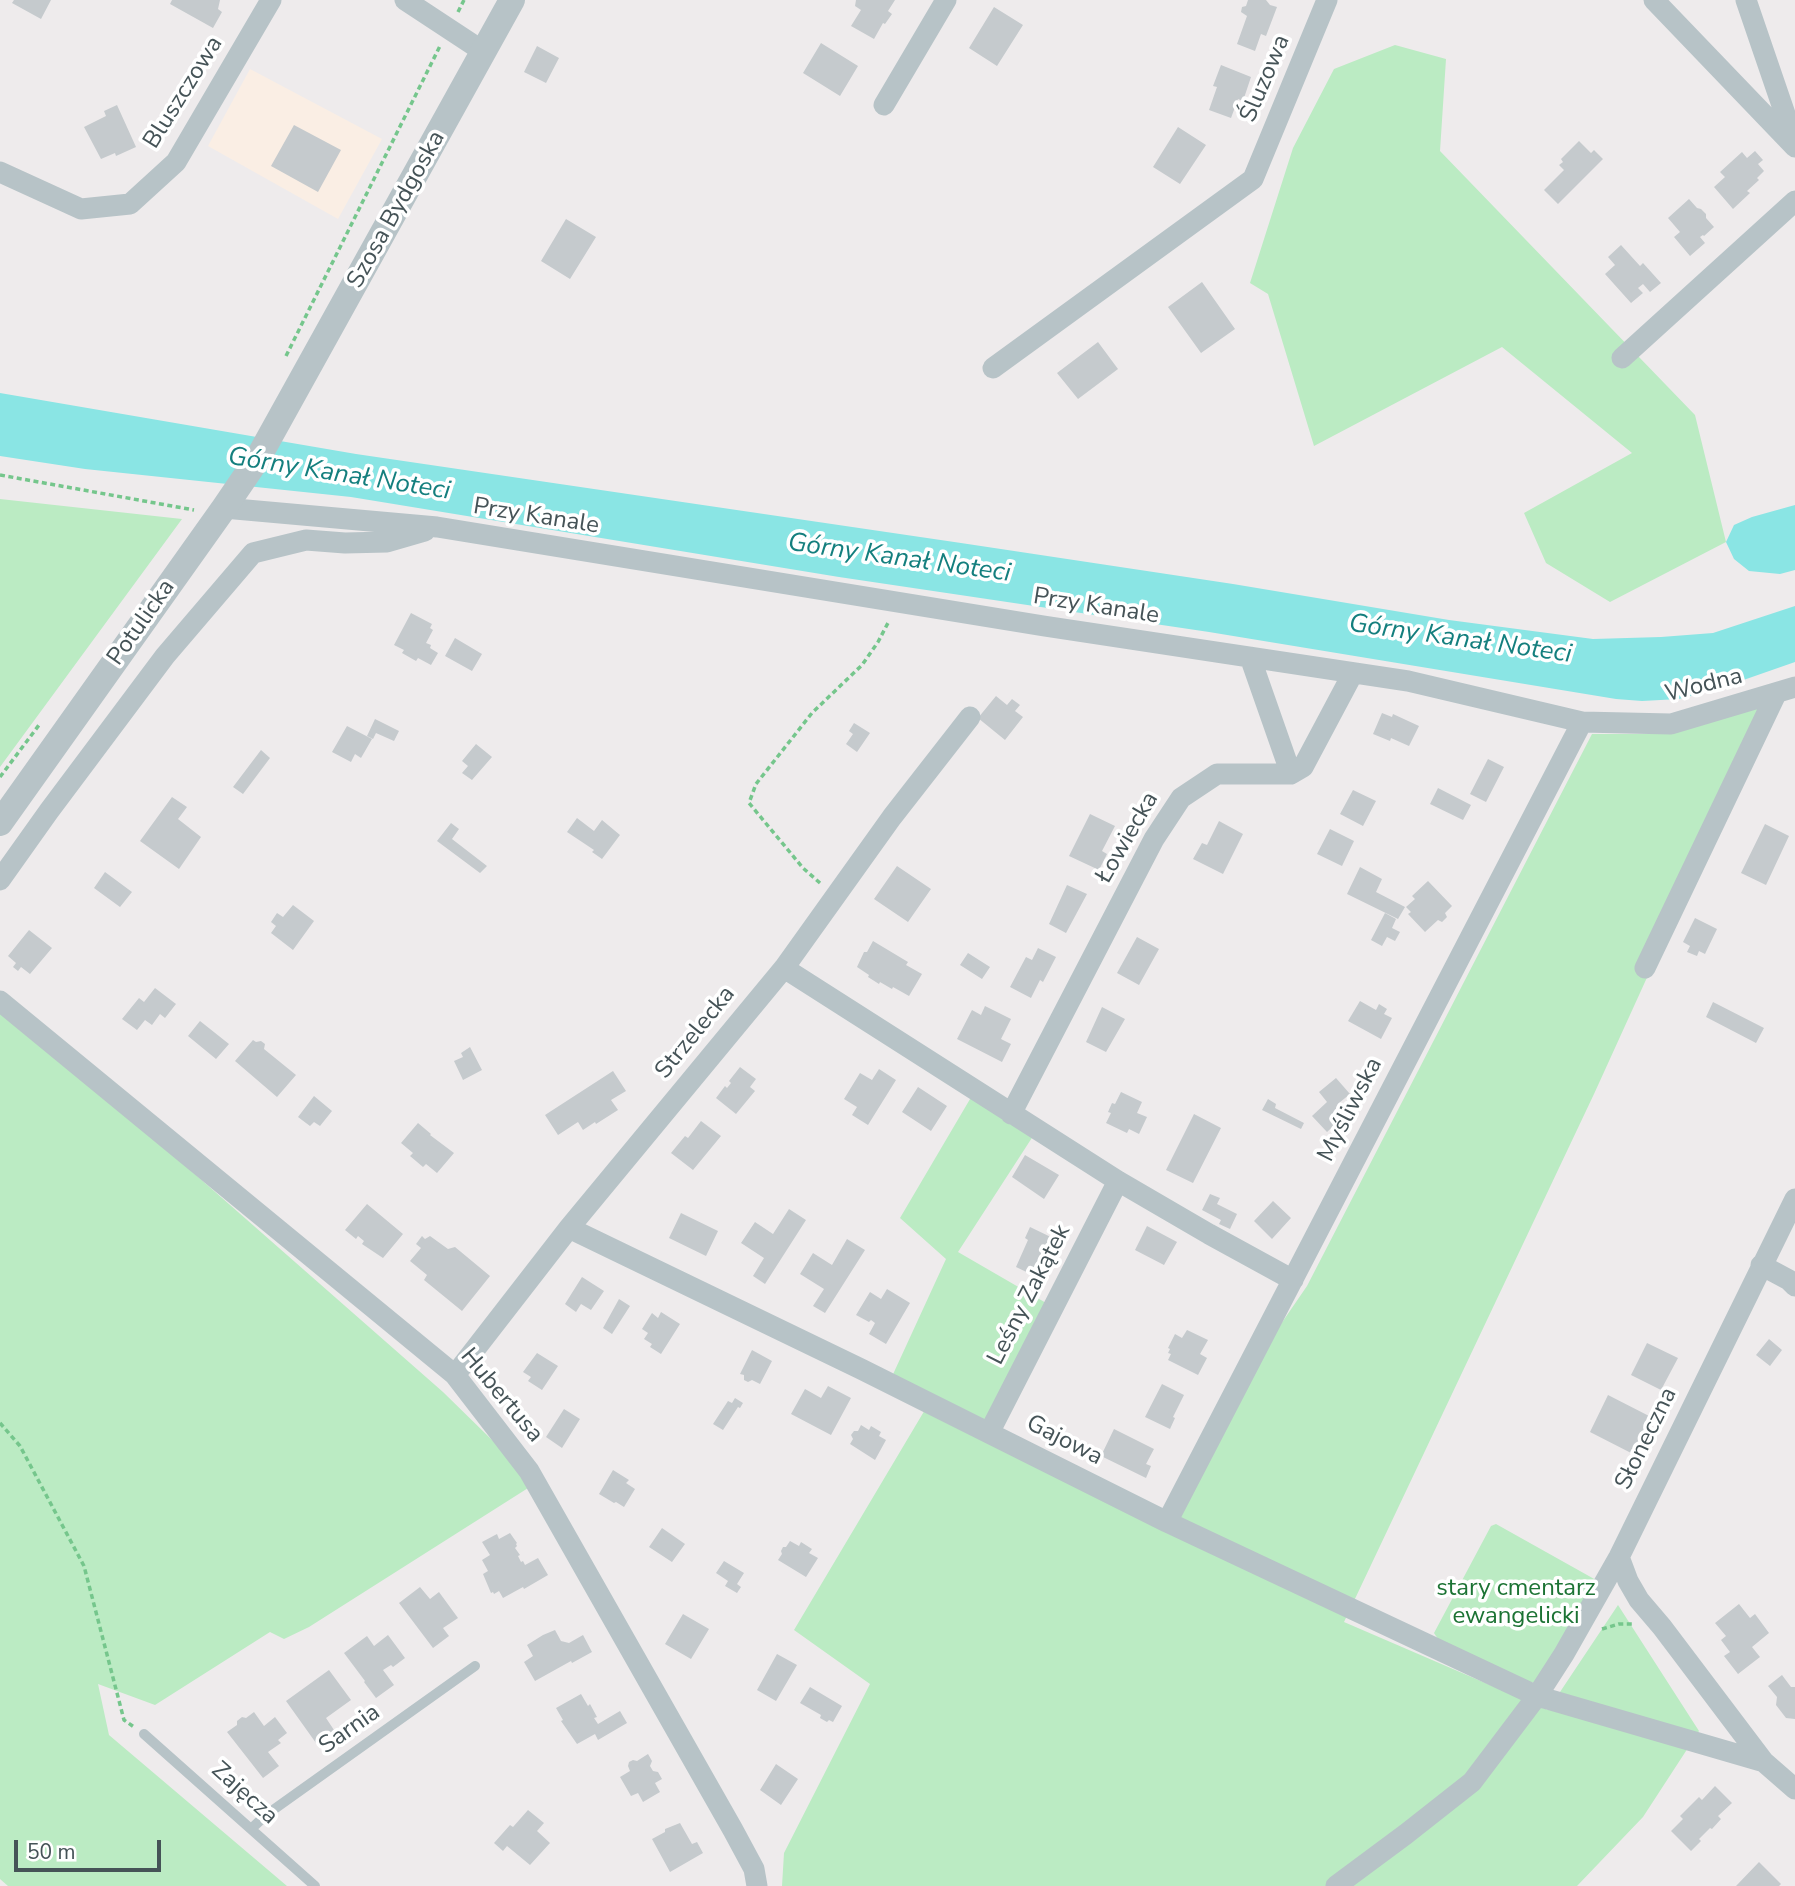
<!DOCTYPE html>
<meta charset="utf-8">
<style>
body{margin:0}
#map{position:relative;width:1795px;height:1886px;overflow:hidden;background:#eeebec;font-family:"Nunito Sans",sans-serif}
canvas{display:block}
.scale{position:absolute;left:14px;top:1840px;width:147px;height:32px;box-sizing:border-box;border:4px solid #455357;border-top:0;padding-left:9px;font-size:21px;line-height:24px;white-space:nowrap;color:#455357;-webkit-text-stroke:5px #fff;paint-order:stroke}
</style>
<div id="map">
<canvas width="1795" height="1886"></canvas>
<div class="scale">50 m</div>
</div>
<script>
const c = document.querySelector('canvas').getContext('2d');
c.lineJoin = 'round';
function fill(path, color) {
  c.fillStyle = color;
  c.fill(path, 'evenodd');
}
function poly(rows) {
  const path = new Path2D();
  for (const r of rows) {
    path.moveTo(r[0], r[1]);
    for (let i = 2; i < r.length; i += 2) path.lineTo(r[i], r[i + 1]);
  }
  return path;
}
function trace(path, color, width, dash) {
  c.strokeStyle = color;
  c.lineWidth = width;
  c.lineCap = dash ? 'butt' : 'round';
  c.setLineDash(dash || []);
  c.stroke(path);
}
function drawText(font, color, halo, rows, align = 'center') {
  c.font = font + ' "Nunito Sans",sans-serif';
  c.lineWidth = 7;
  c.setLineDash([]);
  c.textBaseline = 'middle';
  c.strokeStyle = halo;
  c.fillStyle = color;
  for (const [text, x, y, turn = 0] of rows) {
    c.save();
    c.translate(x, y);
    c.rotate((+turn || 0) * Math.PI / 180);
    c.textAlign = isNaN(turn) ? turn : align;
    if (halo) c.strokeText(text, 0, 0);
    c.fillText(text, 0, 0);
    c.restore();
  }
}
const commercial = poly([
 [250,69,382,139,338,219,208,146]
]);
const green = poly([
 [1395,45,1446,59,1440,151,1695,415,1726,542,1610,602,1546,563,1524,513,1632,453,1502,347,1314,446,1268,294,1250,283,1293,148,1334,69],
 [0,499,182,519,0,767],
 [1776,694,1594,1094,1344,1622,1548,1710,1618,1605,1699,1731,1643,1817,1577,1886,782,1886,784,1853,870,1684,794,1630,929,1403,889,1383,946,1259,900,1218,973,1094,1037,1130,958,1252,1053,1307,989,1433,1168,1530,1235,1391,1307,1286,1592,734,1670,734],
 [0,1003,443,1392,536,1483,309,1627,284,1639,270,1632,155,1705,98,1684,109,1735,287,1886,8,1886,0,1879],
 [1496,1524,1596,1580,1537,1682,1529,1683,1438,1639,1434,1633,1491,1526]
]);
const water = poly([
 [0,393,356,454,961,543,1233,584,1449,620,1593,639,1661,637,1713,633,1795,606,1795,662,1732,684,1679,699,1642,701,1616,699,1209,632,839,577,351,497,85,469,0,456],
 [1795,505,1795,570,1780,574,1749,571,1734,559,1726,542,1734,525,1752,517]
]);
const building = poly([
 [14,0,51,0,41,19,12,3],
 [172,0,220,0,218,9,222,12,213,28,170,4],
 [856,0,895,0,888,11,892,14,885,24,883,23,874,39,851,26,861,10,855,6],
 [1248,0,1266,0,1270,5,1277,7,1266,36,1261,34,1255,51,1237,44,1247,16,1241,12,1242,7,1246,6],
 [994,7,1023,25,997,66,969,48],
 [821,43,858,66,840,96,803,73],
 [537,46,559,58,546,83,524,72],
 [1221,65,1251,77,1243,101,1238,99,1231,118,1209,110,1217,87,1213,86],
 [117,105,136,147,116,156,115,153,101,159,84,127,106,116,104,111],
 [294,125,341,150,318,192,271,166],
 [1178,127,1206,145,1180,184,1153,167],
 [1579,141,1591,153,1594,150,1603,159,1558,204,1544,190,1564,170,1559,165,1563,162,1561,159],
 [1755,151,1763,160,1758,164,1764,171,1757,178,1759,180,1747,191,1750,193,1733,209,1714,187,1725,177,1720,172,1742,152,1747,158],
 [1689,199,1697,208,1701,209,1706,214,1706,218,1714,227,1704,236,1703,235,1700,237,1705,243,1690,256,1674,237,1680,232,1668,218],
 [566,219,596,237,570,279,541,261],
 [1621,245,1640,266,1643,263,1661,283,1650,292,1643,284,1638,288,1643,293,1631,303,1605,274,1615,265,1608,257],
 [1202,282,1235,329,1201,353,1168,307],
 [1098,342,1118,369,1078,399,1057,373],
 [411,613,432,624,430,628,433,630,426,643,431,645,430,648,438,653,431,665,418,658,416,661,402,653,404,650,394,645],
 [455,638,482,654,472,671,445,656],
 [996,696,1007,705,1012,699,1020,705,1015,711,1023,717,1005,740,978,718],
 [1382,713,1392,717,1393,714,1419,726,1409,746,1391,738,1390,741,1373,734],
 [375,719,399,731,394,741,376,733,373,739,367,736],
 [854,723,870,733,857,752,846,744,853,734,849,731],
 [347,726,372,739,361,758,355,754,351,762,332,752],
 [476,744,492,757,472,780,462,773,468,766,462,761],
 [261,750,270,758,243,794,233,787],
 [1488,759,1504,767,1486,802,1470,794],
 [1438,788,1471,805,1463,820,1430,804],
 [1353,790,1376,801,1363,826,1340,814],
 [172,797,187,807,178,819,201,837,179,869,140,841],
 [1090,814,1115,826,1102,851,1107,854,1099,870,1069,856],
 [577,818,594,831,602,820,620,835,602,859,592,852,594,850,567,832],
 [1219,821,1243,834,1223,874,1193,859,1202,843,1207,845],
 [451,823,459,829,452,839,487,866,480,873,437,841],
 [1765,824,1789,836,1766,885,1741,873],
 [1330,829,1354,841,1342,866,1317,854],
 [897,866,931,889,908,922,874,899],
 [1360,867,1382,879,1376,892,1405,907,1398,919,1347,894],
 [105,872,132,892,120,907,94,888],
 [1428,881,1452,906,1445,913,1447,917,1442,922,1438,920,1425,932,1408,914,1411,912,1406,907,1415,899,1412,896],
 [1067,885,1087,894,1066,933,1049,924],
 [293,905,314,921,293,950,271,933,276,926,271,922,277,913,283,917],
 [1385,913,1396,919,1392,928,1400,932,1395,941,1387,937,1382,946,1371,940],
 [1695,918,1717,929,1705,954,1699,951,1697,956,1687,952,1690,946,1683,942],
 [29,930,52,948,30,974,21,967,18,971,13,967,16,963,8,956],
 [1137,937,1159,949,1139,985,1117,973],
 [873,941,908,962,906,965,922,974,909,996,893,987,892,989,880,982,879,984,868,977,869,975,857,967,864,952,867,952],
 [1038,948,1056,957,1043,982,1040,980,1031,998,1010,987,1026,957,1032,960],
 [968,953,990,967,982,979,960,965],
 [155,988,176,1004,165,1018,160,1014,152,1025,145,1020,137,1030,122,1019,139,998,144,1002],
 [1360,1001,1376,1010,1379,1004,1387,1009,1384,1014,1392,1018,1381,1039,1348,1021],
 [1713,1002,1764,1028,1756,1043,1706,1017],
 [985,1006,1011,1019,1001,1039,1011,1044,1002,1062,957,1039,972,1010,981,1015],
 [1102,1007,1125,1019,1106,1052,1086,1042],
 [200,1021,229,1044,216,1059,188,1036],
 [253,1040,256,1042,261,1041,265,1044,264,1049,296,1075,277,1097,235,1061],
 [470,1047,482,1070,463,1080,454,1061,463,1057,461,1053],
 [740,1067,756,1079,750,1087,755,1091,736,1114,716,1098,725,1086,727,1088,731,1083,729,1081],
 [879,1069,896,1080,868,1125,852,1115,857,1107,844,1099,860,1073,872,1080],
 [613,1071,626,1091,611,1100,618,1110,596,1124,595,1122,583,1130,578,1122,558,1135,545,1115],
 [1336,1078,1350,1094,1339,1103,1346,1110,1340,1115,1342,1118,1327,1132,1312,1116,1327,1102,1319,1092],
 [918,1087,947,1106,931,1131,902,1112],
 [1121,1092,1142,1102,1137,1113,1147,1117,1139,1134,1129,1129,1127,1133,1106,1123,1111,1113,1108,1112,1112,1103,1115,1104],
 [314,1096,332,1111,320,1126,314,1122,310,1126,298,1117],
 [1268,1099,1276,1104,1275,1108,1304,1123,1301,1129,1262,1110],
 [1194,1114,1221,1128,1193,1183,1166,1170],
 [701,1121,721,1136,693,1170,671,1153,685,1136,688,1138],
 [418,1123,431,1134,430,1135,454,1153,437,1173,426,1164,423,1167,410,1156,413,1153,401,1143],
 [1025,1155,1059,1175,1044,1199,1012,1177],
 [1210,1194,1220,1198,1217,1204,1237,1214,1230,1229,1219,1224,1221,1220,1202,1210],
 [1273,1201,1291,1218,1272,1239,1254,1221],
 [367,1204,403,1234,383,1258,362,1244,364,1241,358,1236,356,1239,345,1230],
 [789,1209,806,1220,765,1284,753,1276,764,1258,741,1243,755,1222,773,1234],
 [681,1213,718,1231,706,1256,669,1238],
 [1147,1226,1177,1242,1164,1265,1135,1250],
 [1030,1227,1057,1240,1052,1251,1050,1250,1039,1278,1016,1267,1028,1240,1025,1238],
 [422,1236,425,1239,430,1236,448,1249,455,1247,490,1276,462,1311,424,1280,427,1275,410,1261,421,1248,416,1244],
 [847,1239,865,1250,825,1313,813,1306,824,1289,800,1274,813,1253,832,1265],
 [582,1277,604,1291,591,1310,581,1304,576,1312,565,1304],
 [887,1289,910,1303,886,1344,869,1334,875,1323,871,1320,869,1322,856,1315,870,1292,881,1299],
 [619,1299,630,1306,612,1334,603,1328],
 [661,1312,680,1324,661,1354,650,1347,652,1344,644,1339,648,1333,642,1329,652,1313,658,1318],
 [1187,1330,1208,1340,1200,1354,1207,1358,1198,1375,1168,1360,1171,1354,1168,1353,1170,1349,1168,1348,1175,1334,1182,1338],
 [1769,1339,1782,1350,1770,1366,1756,1355],
 [1647,1343,1678,1358,1661,1390,1631,1375],
 [752,1350,772,1361,760,1384,752,1380,748,1382,744,1380,744,1375,740,1374],
 [537,1353,558,1366,542,1390,528,1381,531,1377,523,1372],
 [1162,1384,1184,1395,1173,1417,1175,1418,1170,1429,1145,1417],
 [828,1386,851,1398,831,1435,791,1414,805,1389,821,1398],
 [1608,1395,1651,1417,1633,1454,1590,1432],
 [735,1398,743,1403,740,1408,738,1407,723,1430,713,1424,728,1401,732,1403],
 [564,1409,580,1419,562,1448,546,1437],
 [861,1425,869,1430,871,1426,881,1432,879,1436,886,1440,875,1460,850,1444,853,1439,851,1435,854,1431,858,1431],
 [1114,1429,1154,1449,1146,1464,1151,1466,1146,1478,1101,1456],
 [613,1470,629,1480,626,1483,635,1489,624,1507,616,1502,614,1503,599,1494],
 [662,1528,685,1544,672,1562,649,1547],
 [510,1533,517,1543,516,1544,517,1546,515,1548,520,1555,518,1556,521,1562,523,1561,525,1565,538,1558,548,1575,524,1589,523,1587,503,1598,499,1591,494,1594,493,1592,491,1593,483,1574,488,1571,482,1560,490,1555,482,1542,497,1534,499,1539],
 [790,1541,799,1546,801,1542,812,1549,809,1553,818,1558,806,1577,778,1560,782,1554,781,1551,783,1547,786,1547],
 [724,1561,744,1573,737,1584,741,1587,737,1593,725,1586,728,1581,716,1573],
 [420,1587,430,1599,439,1592,458,1618,443,1628,449,1636,433,1648,399,1603],
 [1739,1604,1750,1618,1755,1614,1769,1633,1752,1647,1760,1657,1738,1674,1724,1656,1730,1652,1721,1640,1726,1636,1715,1623],
 [683,1614,709,1629,691,1659,665,1644],
 [555,1630,561,1641,569,1643,583,1635,592,1652,572,1663,571,1661,535,1681,524,1662,533,1656,527,1645,543,1635],
 [388,1635,405,1658,393,1667,391,1665,383,1670,394,1685,376,1698,364,1682,365,1681,344,1653,367,1636,374,1646],
 [777,1654,797,1665,776,1701,757,1690],
 [329,1670,351,1700,326,1718,334,1730,316,1743,286,1701],
 [1782,1675,1791,1687,1795,1687,1795,1719,1786,1718,1776,1705,1777,1697,1768,1686],
 [810,1687,842,1706,833,1722,829,1720,827,1722,820,1718,821,1715,800,1703],
 [581,1694,588,1706,590,1704,597,1717,594,1718,598,1724,620,1711,627,1723,598,1740,595,1734,577,1744,561,1721,563,1720,556,1708],
 [254,1712,264,1726,275,1717,287,1733,278,1740,281,1743,268,1752,279,1766,263,1778,227,1732,237,1725,237,1721,242,1717,246,1718],
 [648,1754,652,1761,650,1766,653,1771,658,1772,662,1779,655,1783,660,1792,643,1802,638,1793,631,1796,620,1777,630,1771,628,1766,629,1762,633,1760,637,1761],
 [776,1764,798,1779,781,1805,760,1790],
 [1715,1786,1732,1803,1718,1816,1721,1819,1712,1829,1710,1828,1699,1839,1701,1841,1691,1851,1671,1831,1683,1819,1680,1816,1699,1797,1702,1800],
 [528,1810,544,1823,537,1831,550,1843,530,1865,507,1846,503,1851,494,1843,510,1825,513,1827],
 [680,1823,692,1844,697,1842,703,1853,670,1872,652,1839,665,1832,665,1829],
 [1759,1862,1781,1884,1779,1886,1736,1886]
]);
const path = poly([
 [458,12,464,0],
 [286,356,440,46],
 [0,475,194,510],
 [0,777,39,725],
 [820,883,803,868,749,803,756,784,812,713,862,665,878,642,889,621],
 [0,1423,20,1446,84,1566,124,1720,134,1727],
 [1602,1629,1619,1624,1632,1624]
]);
const service = poly([
 [144,1734,315,1886],
 [251,1829,266,1815,475,1666]
]);
const minor = poly([
 [405,0,484,52],
 [1654,0,1795,147],
 [1746,0,1785,114,1792,142],
 [884,105,946,0],
 [0,172,81,209,130,204,176,162,271,0],
 [1622,358,1795,201],
 [993,368,1253,179,1327,0],
 [224,508,437,527,1044,626,1408,681,1582,722,1671,724,1795,687],
 [1250,657,1291,774],
 [0,880,49,811,165,656,253,553,306,540,345,543,387,542,425,531],
 [784,968,1118,1181,1209,1234,1293,1280],
 [1645,968,1776,694],
 [0,1001,455,1375,529,1471,733,1830,754,1869,757,1886],
 [1011,1114,1154,839,1181,798,1217,774,1291,774,1303,767,1353,673],
 [569,1228,861,1369,1167,1522,1537,1696,1764,1762,1795,1789],
 [1761,1265,1789,1280,1795,1286],
 [455,1375,569,1228,784,968,892,817,970,717],
 [989,1433,1118,1181],
 [1167,1522,1582,722],
 [1619,1557,1628,1581,1639,1600,1662,1627,1764,1762],
 [1336,1886,1406,1834,1472,1782,1537,1696,1564,1654,1619,1557,1795,1199]
]);
const tertiary = poly([
 [0,823,224,508,258,458,512,0]
]);
const streetNames = [
 ["Śluzowa",1266,79,-67],
 ["Bluszczowa",184,93,-58],
 ["Szosa Bydgoska",397,210,-61],
 ["Przy Kanale",536,517,9],
 ["Przy Kanale",1096,607,9],
 ["Potulicka",142,623,-55],
 ["Wodna",1704,686,-14],
 ["Łowiecka",1128,838,-60],
 ["Strzelecka",696,1033,-51],
 ["Myśliwska",1351,1110,-63],
 ["Leśny Zakątek",1030,1295,-63],
 ["Hubertusa",501,1396,50],
 ["Słoneczna",1647,1439,-64],
 ["Gajowa",1064,1441,27],
 ["Sarnia",350,1730,-35],
 ["Zajęcza",244,1794,42]
];
const parkNames = [
 ["stary cmentarz",1516,1589],
 ["ewangelicki",1516,1617]
];
const waterNames = [
 ["Górny Kanał Noteci",339,475,9],
 ["Górny Kanał Noteci",899,559,8],
 ["Górny Kanał Noteci",1460,640,8]
];
fill(commercial, '#faeee4');
fill(green, '#bbebc3');
fill(water, '#8ae5e4');
fill(building, '#c5cacd');
trace(path, '#75c68c', 3.5, [5, 3.5]);
trace(service, '#b7c3c7', 10);
trace(minor, '#b7c3c7', 21);
trace(tertiary, '#b7c3c7', 26);
drawText('24px', '#455357', '#fff', streetNames);
drawText('24px', '#1c7334', '#fff', parkNames);
drawText('italic 26px', '#147f7e', '#fff', waterNames);
</script>
